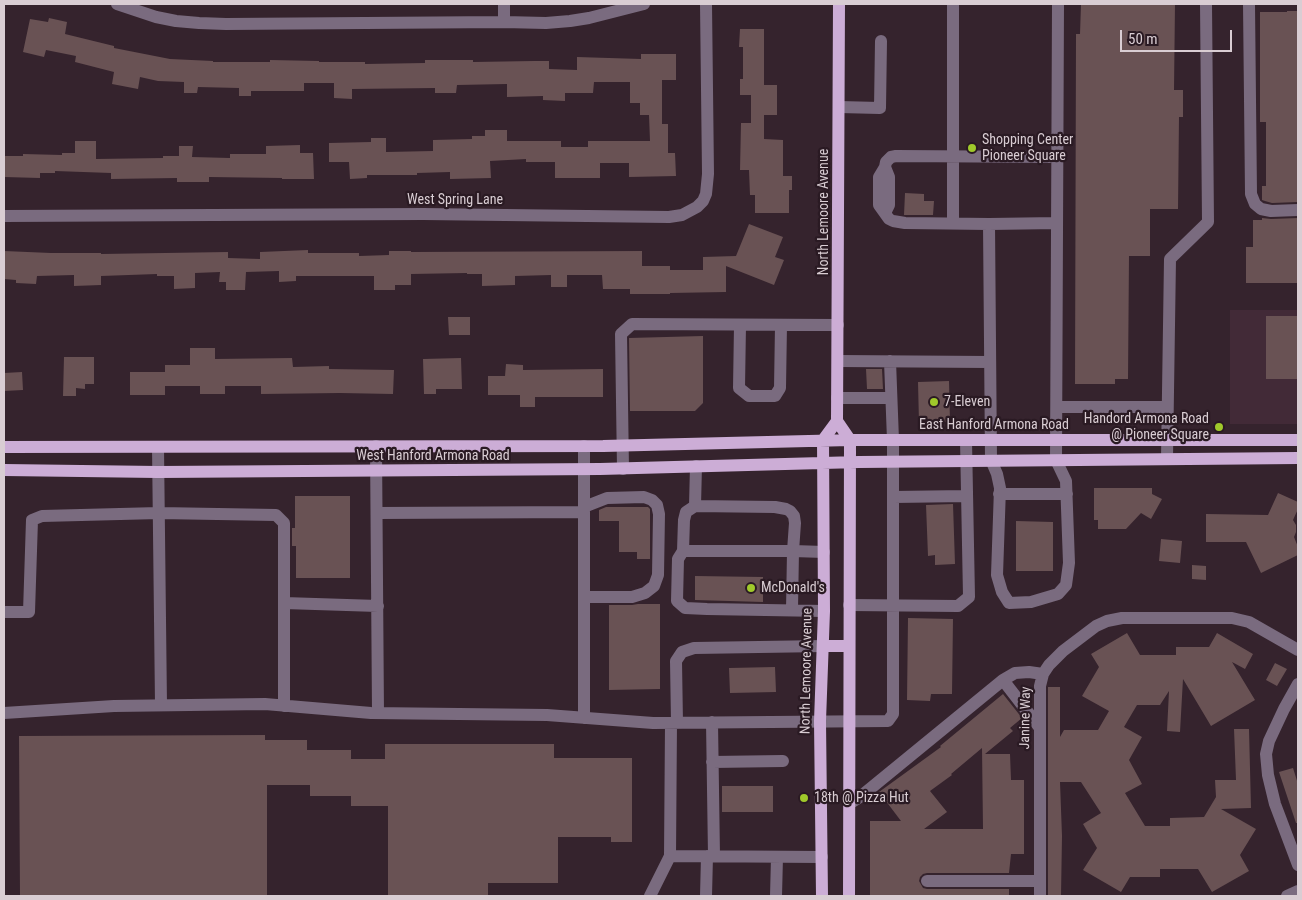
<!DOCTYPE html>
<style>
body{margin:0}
#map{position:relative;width:1302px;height:900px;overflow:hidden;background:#35232d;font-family:"Roboto Condensed",sans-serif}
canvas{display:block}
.frame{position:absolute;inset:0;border:5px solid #d9cdd3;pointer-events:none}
.scale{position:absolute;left:1120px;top:30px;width:112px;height:22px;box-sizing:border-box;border:2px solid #d9cdd3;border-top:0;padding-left:6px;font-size:15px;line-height:18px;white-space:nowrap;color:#d9cdd3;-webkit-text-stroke:4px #2a1a23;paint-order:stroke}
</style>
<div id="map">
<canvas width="1302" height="900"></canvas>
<div class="frame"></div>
<div class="scale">50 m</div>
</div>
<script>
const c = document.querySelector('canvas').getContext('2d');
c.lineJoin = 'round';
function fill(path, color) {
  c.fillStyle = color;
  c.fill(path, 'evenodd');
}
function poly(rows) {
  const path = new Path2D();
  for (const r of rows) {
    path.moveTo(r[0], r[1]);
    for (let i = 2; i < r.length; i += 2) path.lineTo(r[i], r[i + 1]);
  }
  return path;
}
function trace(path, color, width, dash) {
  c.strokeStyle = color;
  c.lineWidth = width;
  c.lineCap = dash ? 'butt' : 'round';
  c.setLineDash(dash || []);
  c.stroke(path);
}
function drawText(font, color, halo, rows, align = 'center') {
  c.font = font + ' "Roboto Condensed",sans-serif';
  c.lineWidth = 4.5;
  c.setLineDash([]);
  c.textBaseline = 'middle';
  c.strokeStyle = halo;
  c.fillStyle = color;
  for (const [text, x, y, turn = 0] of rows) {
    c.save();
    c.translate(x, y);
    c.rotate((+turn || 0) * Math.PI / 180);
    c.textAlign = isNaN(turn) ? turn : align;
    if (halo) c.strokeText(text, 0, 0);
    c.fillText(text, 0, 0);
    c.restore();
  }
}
const built = poly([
 [1230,310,1298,310,1298,424,1230,424]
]);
const building = poly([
 [1081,4,1175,4,1174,90,1183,90,1183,117,1179,117,1178,209,1150,209,1150,256,1129,256,1128,379,1115,379,1115,384,1075,384,1076,34,1080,34],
 [1287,11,1298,11,1298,202,1272,203,1265,201,1262,200,1262,186,1266,186,1266,122,1260,122,1260,12,1287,12],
 [49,18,67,22,65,34,114,46,114,48,170,59,213,61,213,62,270,62,270,60,319,61,319,62,365,62,365,64,425,63,425,60,473,60,473,62,534,61,549,61,549,69,577,70,577,57,641,59,641,54,676,54,676,80,662,80,662,124,668,124,668,153,675,153,676,176,629,177,629,163,600,163,600,178,555,178,555,162,526,162,526,159,490,161,491,178,450,179,450,172,417,173,417,175,367,175,367,178,350,179,349,162,329,162,329,143,371,142,371,138,386,138,386,152,433,151,433,140,472,139,472,136,485,136,485,130,507,130,507,141,561,141,561,147,588,147,588,141,650,141,649,115,640,115,640,103,630,103,630,82,594,82,593,93,565,93,565,101,543,100,543,96,507,97,507,84,457,85,456,93,435,93,435,88,352,89,352,99,334,98,334,83,304,83,304,91,251,91,251,96,239,96,239,88,198,87,197,93,184,93,184,82,158,81,140,77,138,89,112,84,114,72,75,62,76,56,46,50,44,57,23,52,30,19,48,22],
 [740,29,764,29,764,85,777,85,777,115,764,115,764,139,783,140,783,176,792,176,792,190,789,190,789,213,755,213,755,195,750,195,749,170,740,170,741,123,751,123,751,95,740,95,740,79,743,79,743,47,739,47],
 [75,141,96,141,96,159,163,158,163,156,179,156,179,146,193,146,192,157,230,158,230,154,266,154,266,146,300,145,300,153,313,153,314,179,282,179,282,178,209,177,209,182,177,182,177,178,111,179,111,173,55,171,55,173,40,173,40,178,4,177,4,156,23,156,23,154,62,155,62,153,75,153],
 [905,193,924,194,924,201,934,201,933,215,904,215],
 [1262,218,1271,219,1298,218,1298,283,1246,283,1246,247,1253,247,1253,220,1262,220],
 [749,224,783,237,775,257,784,260,774,285,726,266,726,292,670,293,670,294,630,294,630,289,603,289,602,275,567,275,567,287,551,287,551,275,515,276,515,285,482,286,482,274,467,274,467,273,411,274,411,285,395,285,395,290,374,290,374,276,296,276,296,281,279,282,279,271,246,272,245,290,226,290,226,282,219,282,220,272,195,273,195,288,174,289,174,276,157,276,157,274,101,276,101,285,74,286,74,275,37,276,36,284,16,283,16,280,4,279,4,251,51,253,101,253,101,254,228,252,228,258,260,259,260,252,308,250,308,253,359,253,359,256,389,255,389,251,411,251,411,252,642,251,642,266,670,266,670,270,703,270,703,257,736,256],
 [1266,316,1298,316,1298,379,1266,379],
 [448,317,470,317,470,335,449,335],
 [703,336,703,403,695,411,630,411,629,338],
 [190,348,215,348,215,359,292,358,293,367,329,366,329,369,394,370,393,394,340,393,261,394,261,386,225,386,225,394,200,394,200,386,165,386,165,395,130,395,130,372,165,372,165,365,190,365],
 [64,357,94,357,94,384,85,384,85,389,76,388,76,396,63,396],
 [461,358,462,389,436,389,436,394,424,394,423,359],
 [506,364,523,365,523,370,603,369,603,397,535,397,535,407,520,407,520,395,488,395,488,376,505,376],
 [866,369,882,369,883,389,867,389],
 [22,372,23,390,4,391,4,373],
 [949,381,950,422,919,423,918,382],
 [1094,488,1152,488,1152,494,1162,499,1151,519,1141,513,1126,529,1098,529,1098,520,1094,520],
 [1278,493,1298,502,1298,509,1293,520,1296,525,1296,532,1294,537,1298,547,1298,555,1261,573,1246,542,1206,542,1206,514,1268,515],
 [295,496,350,496,350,578,296,578,296,546,292,546,292,528,295,528],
 [953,504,955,564,935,565,935,555,928,556,926,505],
 [606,507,648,507,650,509,650,559,637,559,637,552,619,552,619,521,599,521,599,510],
 [1016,521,1053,522,1053,571,1016,571],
 [1161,539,1182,541,1180,563,1159,561],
 [1192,565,1206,566,1206,580,1192,579],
 [695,576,763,577,763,602,695,600],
 [638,604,660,604,660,689,609,690,609,605,632,605],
 [908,618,953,619,952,694,931,694,930,701,907,700],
 [1127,633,1140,655,1176,655,1176,647,1209,647,1217,633,1253,654,1245,669,1232,662,1255,700,1211,726,1183,679,1180,732,1167,731,1169,691,1160,705,1137,705,1124,727,1142,737,1129,760,1142,784,1125,793,1145,826,1170,826,1170,818,1204,817,1216,797,1215,780,1236,780,1234,729,1249,729,1251,808,1221,809,1256,829,1240,855,1249,871,1212,892,1198,869,1160,869,1160,877,1130,877,1121,892,1083,870,1097,848,1083,824,1101,813,1081,782,1060,782,1062,836,1061,896,1048,896,1048,687,1060,687,1060,737,1064,730,1098,730,1109,711,1082,696,1099,667,1091,654],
 [1275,663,1287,669,1277,686,1266,680],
 [775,667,776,692,730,693,729,668],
 [1003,694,1022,718,1010,728,1013,731,985,754,1010,754,1011,780,1024,780,1024,854,1011,854,1009,873,927,873,923,874,920,877,919,881,923,888,927,889,1009,889,1009,896,870,896,870,821,901,821,879,792,941,747,940,746],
 [982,748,983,829,924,829,947,812,930,791,952,775,951,774],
 [265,735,265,740,307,740,307,750,351,750,351,759,385,759,385,744,554,744,554,758,632,758,632,842,611,842,611,837,558,837,558,883,488,883,488,896,388,896,388,806,351,806,351,796,310,796,310,785,267,785,267,896,20,896,19,736],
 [1293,768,1298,784,1298,823,1296,823,1279,772],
 [722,786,773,786,773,812,722,812]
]);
const minor = poly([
 [117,4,156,17,176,21,199,23,226,24,504,22,546,23,570,21,589,18,644,4],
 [1249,4,1251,194,1255,204,1261,209,1271,211,1298,210],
 [504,22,504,4],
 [839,107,880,108,881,41],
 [885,167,889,177,889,205,885,213],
 [4,216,423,214,669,217,682,215,697,207,703,201,706,194,708,174,706,4],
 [953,223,953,4],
 [1057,223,989,224,905,223,893,221,889,219,879,205,879,177,885,167,886,162,891,157,896,156,1057,157],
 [989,224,991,460,997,474,1000,488,997,575,1002,592,1009,603,1031,602,1058,594,1066,585,1069,563,1066,481,1056,460,1058,4],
 [740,325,739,388,749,396,775,396,780,388,781,325],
 [838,361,990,362],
 [837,398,891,398],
 [1057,407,1167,407],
 [376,446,378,713],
 [584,446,584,718],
 [158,447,161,705],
 [1167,458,1170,259,1208,222,1206,4],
 [623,469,621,334,632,324,838,325],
 [999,494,1067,494],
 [893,497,967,496],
 [695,506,696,466],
 [584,507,607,498,644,497,652,500,657,505,659,514,658,575,654,586,645,593,632,597,584,597],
 [377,513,584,512],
 [683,551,678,559,677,601,685,608,707,609,824,611],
 [284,603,378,606],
 [849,605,958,606,969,597,966,440],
 [792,610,793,551,795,523,794,516,790,511,786,509,775,507,695,506,686,512,684,520,683,551,793,551,824,552],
 [4,612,29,612,32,520,42,516,159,513,276,515,284,523,284,706],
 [1003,680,1040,728],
 [1298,684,1284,709,1269,741,1266,754,1268,775,1275,804,1298,865],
 [4,713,114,706,265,704,371,713,547,715,653,723,888,721,893,714,893,440,890,361],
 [712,722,714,856],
 [677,723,676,661,682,652,694,648,824,646],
 [712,762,783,761],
 [849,804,860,797,1003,680,1015,673,1029,672,1043,674],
 [670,856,671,723],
 [927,881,1040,881],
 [650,896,670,856,822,857],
 [706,896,707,856],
 [776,896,777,857],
 [1040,896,1040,686,1043,674,1049,665,1063,651,1096,626,1107,621,1122,618,1232,618,1249,622,1298,650],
 [1287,896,1298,891]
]);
const major = poly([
 [839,4,837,421,850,440,849,896],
 [4,447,603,446,850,440,1298,440],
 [4,470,158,472,600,469,859,462,1298,458],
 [824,646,848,646],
 [822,896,820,721,824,611,823,440,837,421]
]);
const markers = [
 [972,148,5,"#a0c92b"],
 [934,402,5,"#a0c92b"],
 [1219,427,5,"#a0c92b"],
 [751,588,5,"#a0c92b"],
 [804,798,5,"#a0c92b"]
];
const poiNames = [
 ["Shopping Center",982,140],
 ["Pioneer Square",982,156],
 ["7-Eleven",944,402],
 ["Handord Armona Road",1209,419,"right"],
 ["@ Pioneer Square",1209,435,"right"],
 ["McDonald's",761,588],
 ["18th @ Pizza Hut",814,798]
];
const streetNames = [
 ["West Spring Lane",455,200],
 ["North Lemoore Avenue",824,212,-90],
 ["East Hanford Armona Road",994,425],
 ["West Hanford Armona Road",433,456],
 ["North Lemoore Avenue",807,671,-89],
 ["Janine Way",1026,718,-89]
];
fill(built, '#422a37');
fill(building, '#695254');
trace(minor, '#7a6b7f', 12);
trace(major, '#ccadd6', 12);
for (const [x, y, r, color] of markers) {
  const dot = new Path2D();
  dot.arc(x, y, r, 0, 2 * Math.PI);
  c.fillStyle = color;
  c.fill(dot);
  trace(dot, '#2a1a23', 2);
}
drawText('14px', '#d9cdd3', '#2a1a23', poiNames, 'left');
drawText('14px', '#d9cdd3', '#2a1a23', streetNames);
</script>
